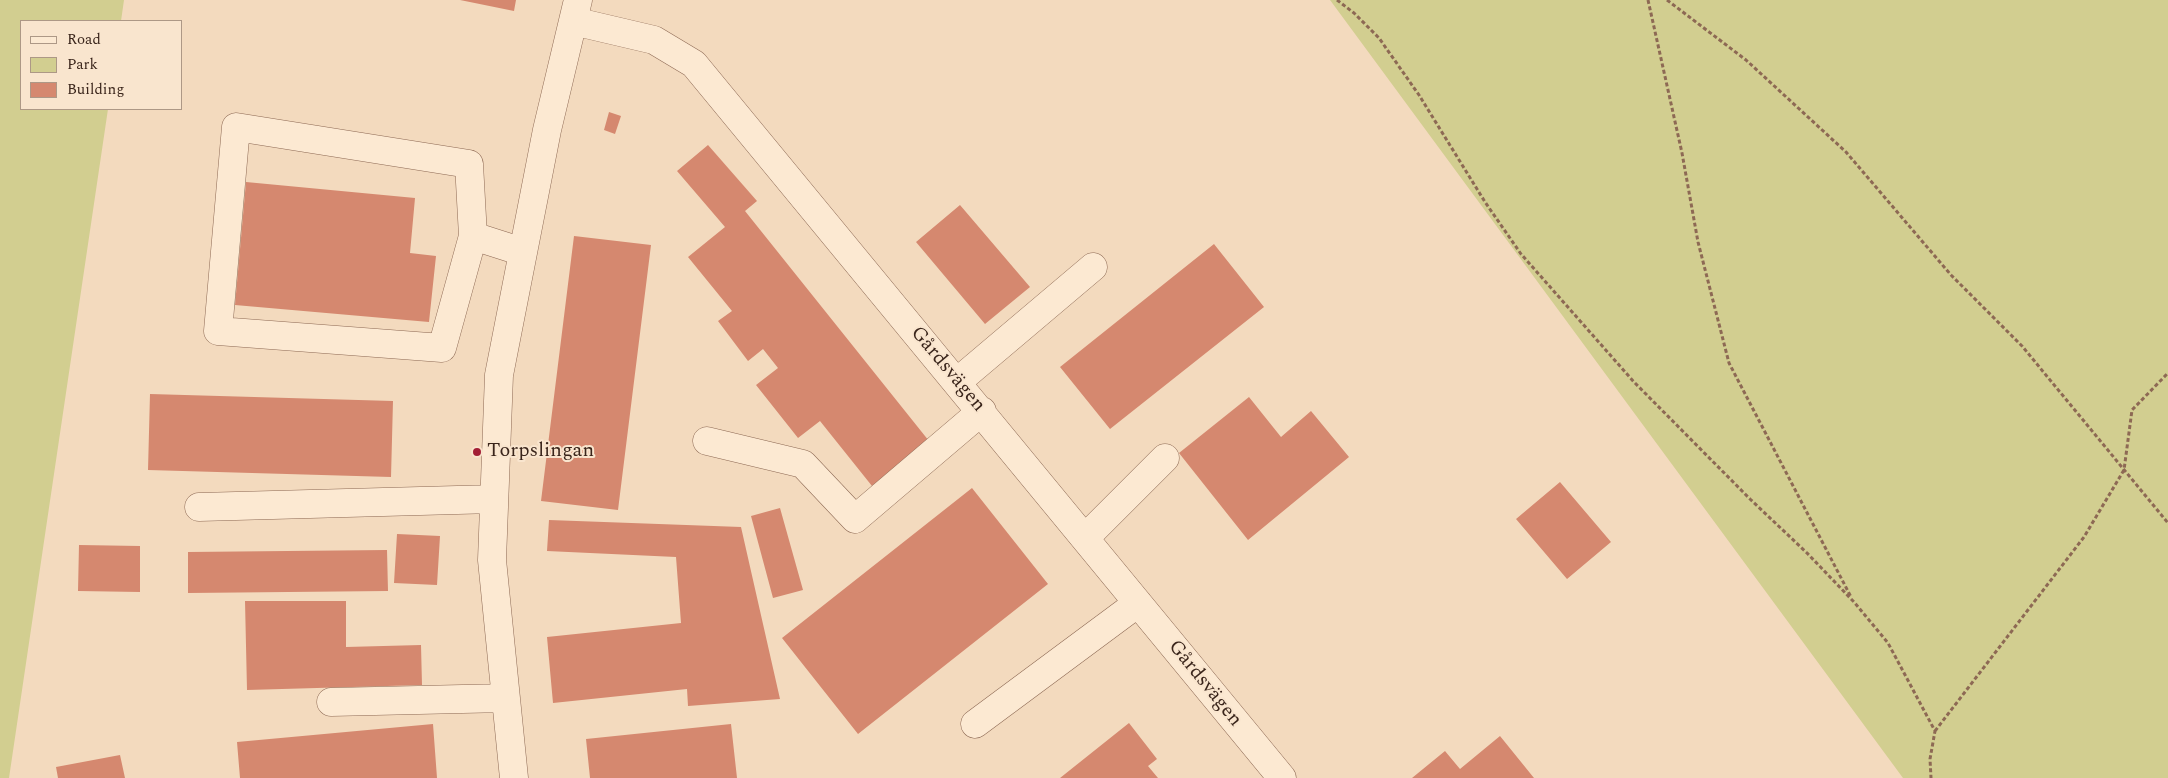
<!DOCTYPE html>
<meta charset="utf-8">
<style>
body{margin:0}
#map{position:relative;width:2168px;height:778px;overflow:hidden;background:#f3dabe;font-family:Spectral,serif}
canvas{display:block}
.legend{position:absolute;left:20px;top:20px;width:162px;height:90px;box-sizing:border-box;background:#f9e5ce;border:1px solid #ad9886;margin:0;padding:6px 9px;list-style:none;font-size:15px;color:#3a251b}
.legend li{display:flex;align-items:center;gap:10px;height:25px}
.legend b{width:25px;border:1px solid #ad9886}
</style>
<div id="map">
<canvas width="2168" height="778"></canvas>
<ul class="legend">
<li><b style="height:6px;background:#fce9d2"></b>Road</li>
<li><b style="height:14px;background:#d2ce90"></b>Park</li>
<li><b style="height:14px;background:#d5886f"></b>Building</li>
</ul>
</div>
<script>
const c = document.querySelector('canvas').getContext('2d');
c.lineJoin = 'round';
function fill(path, color) {
  c.fillStyle = color;
  c.fill(path, 'evenodd');
}
function poly(rows) {
  const path = new Path2D();
  for (const r of rows) {
    path.moveTo(r[0], r[1]);
    for (let i = 2; i < r.length; i += 2) path.lineTo(r[i], r[i + 1]);
  }
  return path;
}
function trace(path, color, width, dash) {
  c.strokeStyle = color;
  c.lineWidth = width;
  c.lineCap = dash ? 'butt' : 'round';
  c.setLineDash(dash || []);
  c.stroke(path);
}
function drawText(font, color, halo, rows, align = 'center') {
  c.font = font + ' Spectral,serif';
  c.lineWidth = 4;
  c.setLineDash([]);
  c.textBaseline = 'middle';
  c.strokeStyle = halo;
  c.fillStyle = color;
  for (const [text, x, y, turn = 0] of rows) {
    c.save();
    c.translate(x, y);
    c.rotate((+turn || 0) * Math.PI / 180);
    c.textAlign = isNaN(turn) ? turn : align;
    if (halo) c.strokeText(text, 0, 0);
    c.fillText(text, 0, 0);
    c.restore();
  }
}
const green = poly([
 [0,0,124,0,121,21,21,21,21,109,108,109,9,778,0,778],
 [1330,0,2168,0,2168,778,1903,778]
]);
const building = poly([
 [460,0,516,0,514,11],
 [609,112,621,116,615,134,604,130],
 [708,145,757,201,745,211,929,441,872,486,820,421,798,438,756,385,778,368,763,349,748,361,718,321,732,311,688,257,725,227,677,171],
 [246,182,415,198,410,253,436,256,429,322,235,305],
 [960,205,1030,287,985,324,916,242],
 [574,236,651,245,618,510,541,501],
 [1214,244,1264,307,1110,429,1060,367],
 [150,394,393,401,391,477,148,470],
 [1249,397,1281,437,1311,411,1349,457,1248,540,1179,453],
 [1560,482,1611,542,1567,579,1516,519],
 [972,488,1048,584,858,734,782,638],
 [780,508,803,590,773,598,751,516],
 [549,520,741,527,780,699,688,706,687,689,553,703,547,637,681,623,676,557,547,551],
 [397,534,440,536,437,585,394,583],
 [79,545,140,546,140,592,78,591],
 [387,550,388,591,188,593,188,552],
 [245,601,346,601,346,647,421,645,422,685,247,690],
 [1129,723,1157,759,1148,766,1158,778,1060,778],
 [433,724,437,778,240,778,237,742],
 [731,724,737,778,590,778,586,739],
 [1500,736,1534,778,1412,778,1445,751,1460,769],
 [120,755,125,778,58,778,56,767]
]);
const path = poly([
 [1337,0,1354,13,1379,38,1419,95,1485,202,1521,254,1634,382,1750,499,1807,553,1854,602,1888,643,1935,731,1930,759,1931,778],
 [1648,0,1682,153,1698,242,1729,363,1851,597],
 [1667,0,1746,60,1846,152,1951,275,2022,346,2168,523],
 [1935,731,2084,537,2124,470,2132,410,2168,373]
]);
const minor = poly([
 [573,21,654,40,694,64,1282,778],
 [473,236,469,164,236,127,218,331,442,348,473,236,523,252],
 [957,382,1093,267],
 [707,441,803,464,855,519,982,411],
 [199,507,494,499],
 [1085,538,1165,458],
 [331,702,506,698],
 [975,724,1138,603],
 [514,778,492,560,499,375,547,130,578,0]
]);
const markers = [
 [477,452,5,"#a31e35"]
];
const streetNames = [
 ["Gårdsvägen",947,370,50],
 ["Gårdsvägen",1204,684,51]
];
const poiNames = [
 ["Torpslingan",487,452]
];
fill(green, '#d2ce90');
fill(building, '#d5886f');
trace(minor, '#8d6954', 29);
trace(path, '#8d6954', 3, [4, 2.5]);
trace(minor, '#fce9d2', 28);
for (const [x, y, r, color] of markers) {
  const dot = new Path2D();
  dot.arc(x, y, r, 0, 2 * Math.PI);
  c.fillStyle = color;
  c.fill(dot);
  trace(dot, '#f9e5ce', 2);
}
drawText('20px', '#3a251b', '#f9e5ce', streetNames);
drawText('20px', '#3a251b', '#f9e5ce', poiNames, 'left');
</script>
